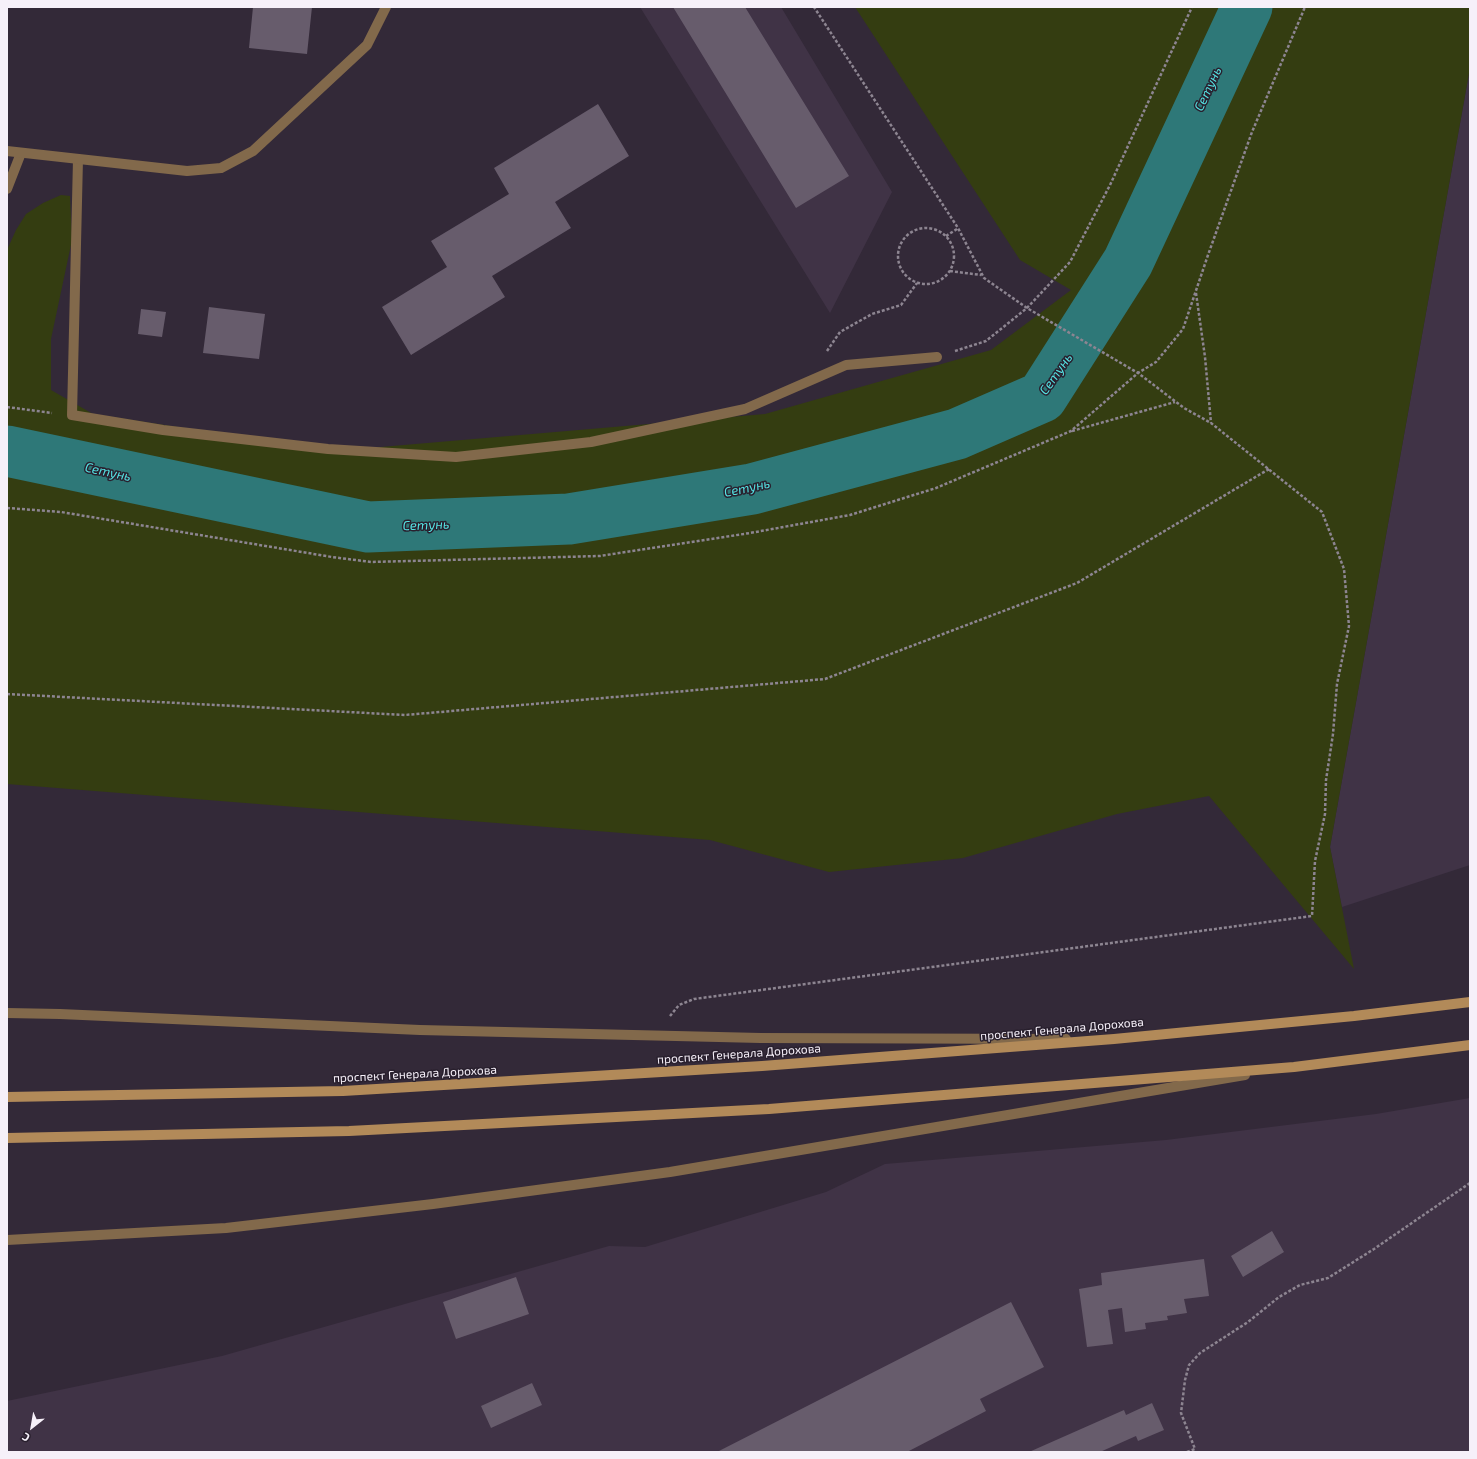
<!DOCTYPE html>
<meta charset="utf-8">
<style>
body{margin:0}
#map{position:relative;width:1477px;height:1459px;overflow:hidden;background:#332938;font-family:"Exo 2",sans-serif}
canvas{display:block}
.frame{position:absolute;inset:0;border:8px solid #f6f0f9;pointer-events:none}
.north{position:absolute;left:12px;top:1407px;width:40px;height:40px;-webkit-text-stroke:3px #29202e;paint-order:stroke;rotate:211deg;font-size:11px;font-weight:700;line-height:16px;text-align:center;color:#f6f0f9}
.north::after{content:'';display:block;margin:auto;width:14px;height:18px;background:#f6f0f9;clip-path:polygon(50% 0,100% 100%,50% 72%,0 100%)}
</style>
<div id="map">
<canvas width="1477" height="1459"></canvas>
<div class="frame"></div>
<div class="north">С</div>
</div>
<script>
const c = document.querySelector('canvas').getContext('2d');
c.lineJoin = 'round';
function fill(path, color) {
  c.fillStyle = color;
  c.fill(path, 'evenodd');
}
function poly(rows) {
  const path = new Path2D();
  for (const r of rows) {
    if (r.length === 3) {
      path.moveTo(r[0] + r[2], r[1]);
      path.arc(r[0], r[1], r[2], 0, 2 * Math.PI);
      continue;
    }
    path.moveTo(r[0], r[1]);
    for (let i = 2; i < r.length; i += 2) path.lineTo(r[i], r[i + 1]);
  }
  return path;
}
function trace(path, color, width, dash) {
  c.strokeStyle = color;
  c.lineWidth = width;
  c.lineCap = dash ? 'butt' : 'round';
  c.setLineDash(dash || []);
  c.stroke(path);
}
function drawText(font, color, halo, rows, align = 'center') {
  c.font = font + ' "Exo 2",sans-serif';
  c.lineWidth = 3;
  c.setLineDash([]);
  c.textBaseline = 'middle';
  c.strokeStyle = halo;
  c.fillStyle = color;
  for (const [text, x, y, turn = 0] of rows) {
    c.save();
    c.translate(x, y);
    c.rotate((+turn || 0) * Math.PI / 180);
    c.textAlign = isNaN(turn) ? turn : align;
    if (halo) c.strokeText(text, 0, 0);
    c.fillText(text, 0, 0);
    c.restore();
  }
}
const built = poly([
 [640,7,781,7,892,192,830,313],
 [1470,68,1470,865,1342,907,1330,847],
 [1470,1098,1470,1452,7,1452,7,1401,222,1356,609,1246,645,1247,826,1192,885,1164,1166,1140,1376,1114]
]);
const green = poly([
 [855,7,1470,7,1470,68,1330,847,1354,969,1209,796,1117,814,963,858,829,872,710,840,7,784,7,250,16,230,26,214,43,203,61,195,70,196,72,240,51,339,51,390,93,414,334,451,765,414,991,350,1071,290,1020,260]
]);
const river = poly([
 [7,451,368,527,569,519,752,489,957,434,1042,397,1128,262,1247,7]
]);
const building = poly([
 [253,7,312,7,307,54,249,48],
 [673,7,745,7,849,176,796,208],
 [598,104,629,156,555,202,571,228,492,276,505,297,411,355,382,307,447,267,431,241,509,194,494,168],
 [209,307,265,314,259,359,203,353],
 [141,309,166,312,162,337,138,334],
 [1272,1231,1284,1252,1243,1277,1231,1256],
 [1204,1259,1209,1296,1184,1299,1187,1313,1167,1316,1168,1320,1145,1323,1146,1329,1125,1332,1122,1308,1108,1310,1113,1344,1087,1347,1079,1289,1102,1285,1101,1273],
 [516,1277,529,1314,456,1339,443,1302],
 [1011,1302,1044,1367,980,1399,986,1411,907,1452,717,1452],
 [532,1383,542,1405,491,1428,481,1406],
 [1152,1403,1164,1430,1138,1441,1136,1436,1100,1452,1029,1452,1124,1410,1126,1415]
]);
const path = poly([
 [926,256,28],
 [946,236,957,229],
 [950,271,981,275],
 [1196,293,1205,357,1211,423],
 [827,351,840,332,872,314,901,305,917,283],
 [955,351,986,341,1027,308,1070,262,1110,185,1192,7],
 [7,407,52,413],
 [1072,431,1175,402],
 [7,508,61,512,332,557,371,562,600,556,750,533,850,515,936,488,1071,431,1138,373,1156,362,1183,329,1208,255,1252,132,1305,7],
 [7,694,405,715,825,679,1077,583,1269,469],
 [670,1016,679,1005,694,999,1312,916,1315,861,1325,814,1326,780,1333,734,1337,684,1349,626,1344,569,1322,512,1211,423,1184,408,1138,373,1027,308,984,278,958,228,814,7],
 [1187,1452,1195,1449,1181,1413,1185,1380,1189,1365,1200,1353,1248,1322,1279,1297,1300,1285,1328,1278,1374,1249,1470,1183]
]);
const service = poly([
 [78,159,72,415,163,430,328,449,456,457,591,442,745,409,846,365,937,357],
 [7,189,21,153]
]);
const minor = poly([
 [7,151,187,171,221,168,253,151,367,45,386,7],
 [7,1013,60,1014,420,1030,761,1038,1066,1039],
 [7,1240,226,1228,433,1204,670,1172,1245,1075]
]);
const secondary = poly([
 [7,1097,343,1091,762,1066,1114,1039,1354,1016,1470,1002],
 [7,1138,349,1131,769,1109,1294,1067,1470,1045]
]);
const streetNames = [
 ["проспект Генерала Дорохова",1062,1029,-5],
 ["проспект Генерала Дорохова",739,1054,-4],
 ["проспект Генерала Дорохова",415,1074,-3]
];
const waterNames = [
 ["Сетунь",1208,89,-65],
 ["Сетунь",1056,374,-55],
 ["Сетунь",108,472,12],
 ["Сетунь",747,488,-12],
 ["Сетунь",426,525,-2]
];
fill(built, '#403346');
fill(green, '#343d11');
trace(river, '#2e7878', 51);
fill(building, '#675c6c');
trace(path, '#8d8591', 2.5, [3, 2]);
trace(service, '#82694b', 10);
trace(minor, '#82694b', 10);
trace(secondary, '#b28a59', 10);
drawText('12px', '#f6f0f9', '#29202e', streetNames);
drawText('italic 13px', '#55e3e4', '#29202e', waterNames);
</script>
